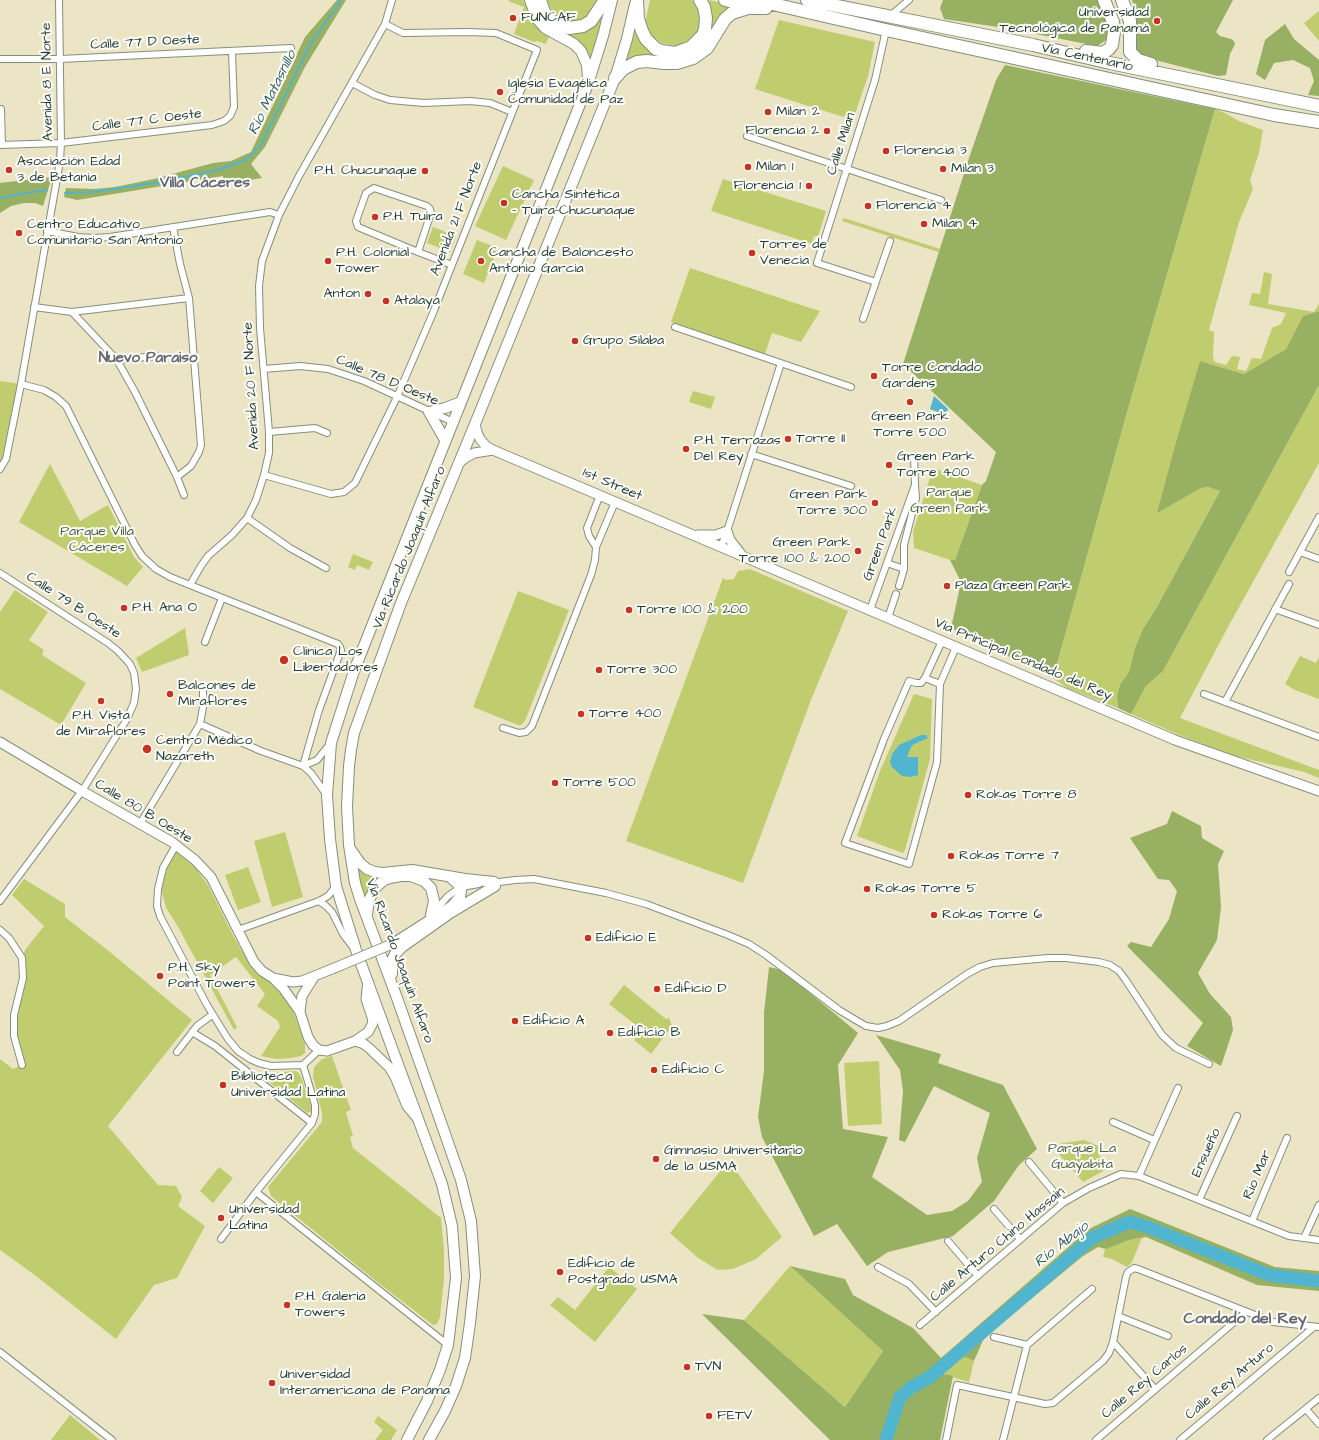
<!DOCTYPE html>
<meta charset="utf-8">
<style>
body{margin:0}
canvas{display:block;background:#ebe4c5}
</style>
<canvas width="1319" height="1440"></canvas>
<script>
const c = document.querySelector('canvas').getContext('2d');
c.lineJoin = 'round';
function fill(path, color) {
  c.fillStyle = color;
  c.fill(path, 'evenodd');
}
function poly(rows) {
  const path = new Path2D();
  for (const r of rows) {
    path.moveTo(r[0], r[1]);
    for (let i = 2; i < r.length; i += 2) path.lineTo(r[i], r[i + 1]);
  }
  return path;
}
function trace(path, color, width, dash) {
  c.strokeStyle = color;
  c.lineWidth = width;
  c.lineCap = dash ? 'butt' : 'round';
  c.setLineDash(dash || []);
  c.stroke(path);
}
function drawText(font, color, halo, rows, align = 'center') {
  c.font = font + ' "Architects Daughter",sans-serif';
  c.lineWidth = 4;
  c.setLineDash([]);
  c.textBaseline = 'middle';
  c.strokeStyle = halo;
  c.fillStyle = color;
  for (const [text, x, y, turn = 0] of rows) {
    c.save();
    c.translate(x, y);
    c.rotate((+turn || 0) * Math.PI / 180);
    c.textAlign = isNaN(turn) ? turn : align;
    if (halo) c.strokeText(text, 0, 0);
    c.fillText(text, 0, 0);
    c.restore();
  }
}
const green = poly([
 [509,0,523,0,533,20,549,37,546,44,537,41,534,42,514,34,524,7,508,1],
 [546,0,599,0,591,14,575,22,567,22,559,18,553,13],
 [650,0,692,0,698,6,702,18,698,33,689,42,677,46,662,43,655,39,648,30,645,23],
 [708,0,735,5,731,7,724,15,710,38,700,50,688,56,675,59,648,56,640,56,626,62,637,26,645,42,653,50,659,52,673,55,681,55,687,53,697,47,706,37,711,23,712,11],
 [1319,11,1319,41,1304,23],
 [602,17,591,62,588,54,582,44,573,37,560,32,550,23,596,23],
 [779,20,875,42,868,76,853,120,755,89],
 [1215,109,1227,114,1239,121,1263,130,1259,153,1250,180,1253,189,1239,222,1209,330,1214,332,1213,358,1215,362,1226,365,1232,356,1240,357,1237,369,1246,371,1252,358,1261,359,1272,328,1281,324,1286,313,1249,305,1252,293,1260,294,1264,272,1272,274,1268,304,1314,312,1319,304,1319,311,1303,316,1286,349,1244,374,1200,361,1158,512,1201,488,1208,487,1220,491,1157,607,1143,629,1135,648,1129,672,1120,686,1117,696,1118,708,1067,688,1053,678,1129,405],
 [503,166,534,180,506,240,475,226],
 [723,179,826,211,818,237,814,236,812,244,711,211],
 [844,218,940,249,938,252,842,221],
 [433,227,456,236,450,252,427,243],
 [477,240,498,248,484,283,463,274],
 [690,268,813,309,820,311,801,342,772,333,765,354,671,322],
 [0,381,21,384,6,459,0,469],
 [1319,385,1319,463,1228,627,1180,718,1319,770,1319,778,1304,772,1235,756,1177,734,1131,714,1146,686,1163,671],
 [693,391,715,397,711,409,689,402],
 [50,464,80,521,108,505,134,557,143,567,127,586,19,522],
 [933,468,982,485,955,560,950,560,914,548,913,532],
 [353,554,373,562,369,570,357,565,355,570,348,567],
 [750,569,848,611,811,700,743,883,626,841,723,578,726,580,734,579,738,571],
 [15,590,48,612,29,640,44,650,42,655,86,683,61,725,0,689,0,612],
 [518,591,569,610,525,721,521,725,518,725,473,707],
 [185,628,189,655,142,672,136,658],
 [1300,656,1316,663,1319,657,1319,699,1295,690,1285,684],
 [914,694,932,699,930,759,905,850,903,853,857,836,880,771],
 [285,832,303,897,272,907,254,841],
 [174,850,195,867,208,885,234,937,246,958,260,975,276,986,290,1003,305,1043,305,1053,301,1056,291,1058,276,1059,261,1056,280,1027,278,1021,257,1006,265,994,236,957,210,975,237,1027,234,1030,177,925,166,908,162,892,164,873],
 [355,863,383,875,371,884,365,899,361,887],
 [248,867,261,902,238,910,225,875],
 [24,879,65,904,65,917,110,952,192,1020,108,1126,158,1185,176,1186,182,1197,178,1206,205,1226,177,1278,154,1285,116,1339,32,1273,0,1250,0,1059,13,1069,21,1065,14,1036,14,1015,23,978,22,958,25,950,44,926,12,895],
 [624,985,666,1019,669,1018,672,1026,651,1054,634,1040,642,1030,609,1004],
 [332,1056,351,1110,346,1112,353,1136,350,1137,353,1148,441,1218,444,1250,444,1279,440,1317,437,1324,433,1325,376,1281,271,1196,268,1187,322,1122,322,1113,313,1076,314,1067,322,1059],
 [879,1061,882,1124,848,1126,844,1063],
 [266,1071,275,1073,294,1071,298,1072,301,1077,312,1109,310,1112,307,1113,262,1076],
 [1084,1140,1101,1147,1098,1153,1107,1169,1083,1182,1051,1145],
 [219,1167,233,1178,213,1203,200,1191],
 [722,1169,735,1169,782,1237,756,1259,733,1269,718,1270,698,1258,670,1233],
 [1142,1238,1132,1262,1127,1267,1112,1259,1103,1257,1105,1249,1129,1240],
 [790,1266,883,1351,845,1407,744,1320],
 [609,1267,637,1289,595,1342,550,1305,558,1297,575,1310],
 [965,1357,974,1361,969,1382,942,1374,943,1368],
 [70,1415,100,1440,51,1440],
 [378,1416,397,1430,391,1440,375,1440,383,1430,374,1422]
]);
const forest = poly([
 [337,0,346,0,305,67,265,147,251,164,262,178,224,184,223,176,77,200,64,197,66,188,94,189,115,187,154,179,213,163,231,161,251,152,305,37],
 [943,0,1097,0,1101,7,1107,25,1108,39,1097,46,1005,28,944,19,940,8],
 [1132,0,1233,0,1216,32,1220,36,1231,39,1234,41,1235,44,1230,54,1226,75,1218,76,1143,57,1137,53,1135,48,1136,12],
 [1285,24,1294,39,1319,60,1319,96,1308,95,1314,81,1310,68,1293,60,1274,63,1265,80,1256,74,1265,40],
 [1005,65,1215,109,1129,405,1053,678,951,628,961,582,950,560,955,560,982,485,986,481,996,452,903,364,969,158,996,80],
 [52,177,43,206,35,203,24,203,11,206,0,213,0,183],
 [1319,311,1319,385,1163,671,1146,686,1131,714,1118,708,1117,696,1120,685,1129,672,1135,648,1143,629,1157,607,1220,491,1208,487,1201,488,1157,513,1175,446,1200,361,1244,374,1286,349,1303,316],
 [1172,811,1201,826,1202,838,1224,851,1218,864,1221,907,1217,940,1198,973,1210,994,1231,1017,1233,1030,1221,1066,1187,1046,1203,1023,1127,946,1131,942,1151,947,1169,919,1177,891,1169,880,1158,879,1130,838,1167,824],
 [769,967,782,970,858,1033,838,1065,843,1129,888,1137,872,1177,927,1215,952,1211,968,1201,982,1182,977,1158,990,1113,934,1086,905,1142,899,1140,903,1091,900,1070,876,1035,941,1054,938,1063,1003,1085,1037,1149,1019,1165,994,1201,953,1236,888,1252,867,1266,837,1224,814,1236,762,1137,758,1117,764,1071,764,1013],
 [1130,1209,1275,1267,1319,1271,1319,1291,1257,1285,1146,1237,1129,1240,1106,1249,1098,1247,1083,1256,984,1338,974,1361,965,1357,943,1368,942,1374,953,1376,940,1440,830,1440,702,1314,744,1320,845,1407,883,1351,790,1266,845,1279,853,1295,913,1328,941,1358,1089,1229]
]);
const water = poly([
 [934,396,948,409,946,415,930,409],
 [921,735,926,735,928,738,914,744,911,747,907,757,918,757,918,775,911,777,902,776,892,767,890,762,892,754,899,745]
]);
const stream = poly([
 [65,193,93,192,161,182,221,169,247,159,261,145,311,43,337,6,340,0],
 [0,198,26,193,47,190]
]);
const river = poly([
 [886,1440,900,1397,912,1387,930,1377,1092,1238,1129,1222,1145,1226,1269,1275,1319,1281]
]);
const street = poly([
 [890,16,909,0],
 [0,59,60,59,291,48],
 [352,83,375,95,390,100,424,103,470,101,490,103,512,112],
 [1,109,2,145],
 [747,136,941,200],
 [0,145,61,143,212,125,224,121,230,116,234,107,232,51],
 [173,227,180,264,189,298,201,445,199,452,191,466,177,477],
 [47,231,78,237,94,238,110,237,270,212,279,215],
 [418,252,431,213,430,209,427,206,374,188,366,193,356,221,358,227,418,252,452,265],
 [876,282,817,263,875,80,886,30],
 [34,307,72,312,117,360,135,392,177,477,184,495],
 [72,312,189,298],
 [863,319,890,241],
 [675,327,851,387],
 [117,360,156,356],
 [264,369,300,366,328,369,364,381,453,422],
 [21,384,44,390,56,397,66,406,135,545,142,556,156,569,170,577,190,585,338,644,340,647,341,650,319,710,303,766],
 [269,432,315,428,327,433],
 [751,454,851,486],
 [0,469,6,459,21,384,60,161,61,143,59,0],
 [264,475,331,494,344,492,355,483,397,397,433,313,537,50,496,33,467,32,403,33,385,24],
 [247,518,290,548,326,568],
 [596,547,589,536,587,528,600,495],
 [721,547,729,525,781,363],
 [1300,552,1319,559],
 [887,563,904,569],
 [1289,572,1319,517],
 [0,573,108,643,118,651,130,664,134,673,136,689,134,703,127,719,82,791,0,901],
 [190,585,201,566,208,556,232,535,247,518,256,500,264,475,269,453,269,432,260,328,259,286,262,261,279,215,299,176,385,24,392,0],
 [899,586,904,569,904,545,916,498,915,485,914,456],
 [1275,609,1319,625],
 [870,610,915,485],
 [888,618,896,594],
 [942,641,925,678,921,683,916,683,909,681,884,739,845,843,909,864,937,762,940,684,956,647],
 [205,642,222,598],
 [925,678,940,684],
 [1204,694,1319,737],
 [1225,702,1289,584],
 [200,724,261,751,303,766,311,773,326,794],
 [503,728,519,733,526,732,532,726,591,575,595,560,596,547,615,502],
 [303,766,317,760,329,745],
 [140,824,200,724,203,707,203,688],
 [176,845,163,868,158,889,157,906,160,916,207,1005,228,1039,238,1051,250,1059,259,1063,271,1066,303,1065,319,1050],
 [492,883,515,880,534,879,606,893,646,904,728,935,749,944,766,955,839,1010,854,1019,866,1026,878,1028,887,1026,899,1021,967,974,980,967,993,963,1048,958,1066,958,1099,962,1110,965,1119,971,1125,979,1162,1035,1176,1048,1209,1064],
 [319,901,326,906,332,912,343,934,352,946],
 [433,913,448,896,457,890,467,886,479,884],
 [0,930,9,938,22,958,23,978,14,1015,14,1036,22,1065],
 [238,930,319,901,328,896,336,886],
 [192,1032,215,1046,312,1123],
 [177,1052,197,1026,212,1015],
 [1113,1122,1154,1140],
 [1029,1162,1063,1203],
 [1139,1176,1178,1088],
 [256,1192,448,1345],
 [1199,1200,1237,1116],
 [994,1209,1020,1239],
 [1252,1221,1287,1138],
 [1304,1238,1319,1205],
 [221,1239,256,1192,312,1123,315,1114,315,1105,303,1065],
 [948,1241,978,1276],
 [878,1267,909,1284,936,1312],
 [1118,1316,1168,1336],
 [920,1325,1063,1203,1089,1188,1121,1174,1139,1176,1289,1236,1319,1240],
 [994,1337,1027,1345],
 [1113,1342,1155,1389],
 [0,1352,112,1440],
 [1306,1409,1319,1424],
 [946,1440,957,1385,1045,1404,1053,1403,1103,1361,1109,1353,1113,1342,1126,1277,1128,1272,1134,1268,1138,1269,1273,1322,1319,1327],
 [1003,1440,1027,1345,1092,1289],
 [1096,1440,1246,1312],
 [1180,1440,1314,1327],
 [1267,1440,1319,1398]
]);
const secondary = poly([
 [475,424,477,432,480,439,486,446,493,450,1175,740,1319,791],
 [458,464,465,458,474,453,493,450],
 [698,535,716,535,727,531,730,540,741,554],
 [0,742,82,791,172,842,195,860,211,877,254,962,262,971,273,978,293,982,302,981,332,969],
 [392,944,453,905],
 [274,979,283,988,300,1012,308,1037,313,1045,319,1050,327,1051,355,1041,368,1032,373,1023,372,1017,366,999,368,981],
 [300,1012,302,996,314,977],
 [355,1041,364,1044,369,1048,389,1067,395,1077,407,1106,416,1117]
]);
const primary = poly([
 [530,0,537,19,545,28,574,44,581,51,587,65,588,78],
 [445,440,429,412,445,408,461,402],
 [351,850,360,863,367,869,375,872,383,873,412,870,465,879,494,882],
 [450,877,458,884,461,891,460,897,453,905],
 [367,914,369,900,376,887,384,880,390,878,401,876,411,876,424,881,431,888,434,901,431,915],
 [392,974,392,960,395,954,402,947,450,913,495,886],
 [407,1440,427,1401,440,1370,448,1345,456,1278,452,1226,442,1184,356,950,336,886,330,839,327,795,331,743,354,671,375,618,588,84,603,36,612,0],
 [429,1440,445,1411,456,1386,465,1358,470,1323,475,1276,471,1221,461,1180,444,1131,397,998,360,899,355,883,349,845,347,806,349,766,351,750,354,733,401,603,475,424,615,78,627,39,635,4]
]);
const highway = poly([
 [540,0,544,12,548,18,559,26,569,28,583,26,591,21,605,0],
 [637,0,638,19,642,31,646,39,656,49,662,51,675,53,691,47,703,35,705,29,706,18,704,7,700,0],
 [725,0,751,6],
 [755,0,886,30,1274,115,1319,122],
 [807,0,1033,45,1110,63,1319,106],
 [1122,0,1130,21,1130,52,1138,60,1151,64],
 [1086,51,1103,53,1109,49,1112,45,1114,32,1113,22,1104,0],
 [615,78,623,69,637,62,647,61,664,63,677,63,693,58,707,48,725,19,732,13,748,8,766,8]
]);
const secondaryBridge = poly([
 [332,969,392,944]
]);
const markers = [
 [513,18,4,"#c8321e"],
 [1157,21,4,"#c8321e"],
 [500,92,4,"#c8321e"],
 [768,112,4,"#c8321e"],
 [827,131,4,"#c8321e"],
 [886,151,4,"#c8321e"],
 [748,167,4,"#c8321e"],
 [943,169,4,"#c8321e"],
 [9,170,4,"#c8321e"],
 [425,171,4,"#c8321e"],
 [809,186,4,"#c8321e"],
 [504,203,4,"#c8321e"],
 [868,206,4,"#c8321e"],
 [375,217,4,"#c8321e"],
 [924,224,4,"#c8321e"],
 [19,233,4,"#c8321e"],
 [752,253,4,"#c8321e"],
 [328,261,4,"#c8321e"],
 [481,261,4,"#c8321e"],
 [368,294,4,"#c8321e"],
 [386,301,4,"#c8321e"],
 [575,341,4,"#c8321e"],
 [874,376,4,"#c8321e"],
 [910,402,4,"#c8321e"],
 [788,439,4,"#c8321e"],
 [686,449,4,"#c8321e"],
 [889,465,4,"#c8321e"],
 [875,503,4,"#c8321e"],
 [858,551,4,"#c8321e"],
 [947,586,4,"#c8321e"],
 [124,608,4,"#c8321e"],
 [629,610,4,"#c8321e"],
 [284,660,5,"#c8321e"],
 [599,670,4,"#c8321e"],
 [170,694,4,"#c8321e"],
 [101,701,4,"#c8321e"],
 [581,714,4,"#c8321e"],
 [147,749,5,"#c8321e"],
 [555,783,4,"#c8321e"],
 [968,795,4,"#c8321e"],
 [951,856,4,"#c8321e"],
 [867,889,4,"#c8321e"],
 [934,915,4,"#c8321e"],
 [588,938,4,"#c8321e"],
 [160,976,4,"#c8321e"],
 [657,989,4,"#c8321e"],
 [515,1021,4,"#c8321e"],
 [610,1033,4,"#c8321e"],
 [654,1070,4,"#c8321e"],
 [223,1085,4,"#c8321e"],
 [656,1159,4,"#c8321e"],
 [221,1218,4,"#c8321e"],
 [560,1272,4,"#c8321e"],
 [287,1305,4,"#c8321e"],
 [687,1367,4,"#c8321e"],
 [272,1383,4,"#c8321e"],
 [709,1416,4,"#c8321e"]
];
const poiNames = [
 ["Universidad",1149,13,"right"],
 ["Tecnológica de Panamá",1149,29,"right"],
 ["FUNCAF",521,18],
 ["Iglesia Evagélica",508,84],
 ["Comunidad de Paz",508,100],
 ["Milan 2",776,112],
 ["Florencia 2",819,131,"right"],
 ["Florencia 3",894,151],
 ["Asociación Edad",17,162],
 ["3 de Betania",17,178],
 ["Milan 1",756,167],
 ["Milan 3",951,169],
 ["P.H. Chucunaque",417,171,"right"],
 ["Florencia 1",801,186,"right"],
 ["Cancha Sintética",512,195],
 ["- Tuira-Chucunaque",512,211],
 ["Florencia 4",876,206],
 ["P.H. Tuira",383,217],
 ["Milan 4",932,224],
 ["Centro Educativo",27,225],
 ["Comunitario San Antonio",27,241],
 ["Torres de",760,245],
 ["Venecia",760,261],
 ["P.H. Colonial",336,253],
 ["Tower",336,269],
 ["Cancha de Baloncesto",489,253],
 ["Antonio Garcia",489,269],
 ["Anton",360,294,"right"],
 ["Atalaya",394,301],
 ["Grupo Silaba",583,341],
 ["Torre Condado",882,368],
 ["Gardens",882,384],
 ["Green Park",910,417,"center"],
 ["Torre 500",910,433,"center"],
 ["Torre II",796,439],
 ["P.H. Terrazas",694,441],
 ["Del Rey",694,457],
 ["Green Park",897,457],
 ["Torre 400",897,473],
 ["Green Park",867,495,"right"],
 ["Torre 300",867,511,"right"],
 ["Green Park",850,543,"right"],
 ["Torre 100 & 200",850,559,"right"],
 ["Plaza Green Park",955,586],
 ["P.H. Ana O",132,608],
 ["Torre 100 & 200",637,610],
 ["Clínica Los",293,652],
 ["Libertadores",293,668],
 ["Torre 300",607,670],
 ["Balcones de",178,686],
 ["Miraflores",178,702],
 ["Torre 400",589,714],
 ["P.H. Vista",101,716,"center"],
 ["de Miraflores",101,732,"center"],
 ["Centro Médico",156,741],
 ["Nazareth",156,757],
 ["Torre 500",563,783],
 ["Rokas Torre 8",976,795],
 ["Rokas Torre 7",959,856],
 ["Rokas Torre 5",875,889],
 ["Rokas Torre 6",942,915],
 ["Edificio E",596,938],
 ["P.H. Sky",168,968],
 ["Point Towers",168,984],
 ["Edificio D",665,989],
 ["Edificio A",523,1021],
 ["Edificio B",618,1033],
 ["Edificio C",662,1070],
 ["Biblioteca",231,1077],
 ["Universidad Latina",231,1093],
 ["Gimnasio Universitario",664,1151],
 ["de la USMA",664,1167],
 ["Universidad",229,1210],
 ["Latina",229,1226],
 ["Edificio de",568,1264],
 ["Postgrado USMA",568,1280],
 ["P.H. Galeria",295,1297],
 ["Towers",295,1313],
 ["TVN",695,1367],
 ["Universidad",280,1375],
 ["Interamericana de Panama",280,1391],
 ["FETV",717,1416]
];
const streetNames = [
 ["Calle 77 D Oeste",145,43,-3],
 ["Vía Centenario",1087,58,12],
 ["Avenida 8 E Norte",48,82,-91],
 ["Calle 77 C Oeste",147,121,-7],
 ["Calle Milan",842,144,-72],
 ["Avenida 21 F Norte",457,219,-69],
 ["Calle 78 D Oeste",387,381,23],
 ["Avenida 20 F Norte",252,386,-93],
 ["1st Street",612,485,23],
 ["Green Park",881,544,-70],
 ["Vía Ricardo Joaquín Alfaro",410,548,-68],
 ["Calle 79 B Oeste",73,606,33],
 ["Vía Principal Condado del Rey",1023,660,23],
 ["Calle 80 B Oeste",143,812,31],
 ["Vía Ricardo Joaquín Alfaro",399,961,70],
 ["Ensueño",1207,1153,-66],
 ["Rio Mar",1258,1175,-67],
 ["Calle Arturo Chino Hassain",998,1245,-40],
 ["Calle Rey Carlos",1145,1382,-40],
 ["Calle Rey Arturo",1230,1382,-40]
];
const parkNames = [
 ["Parque",949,493],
 ["Green Park",949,509],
 ["Parque Villa",97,532],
 ["Cáceres",97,548],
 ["Parque La",1082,1149],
 ["Guayabita",1082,1165]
];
const waterNames = [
 ["Río Matasnillo",273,93,-64],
 ["Río Abajo",1062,1245,-38]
];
const neighbourhoodNames = [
 ["Villa Cáceres",205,184],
 ["Nuevo Paraiso",148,359]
];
const quarterNames = [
 ["Condado del Rey",1245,1320]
];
fill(green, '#c0cd6f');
fill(forest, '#98b062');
fill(water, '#51b5d0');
trace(stream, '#51b5d0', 2);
trace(river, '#51b5d0', 13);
trace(street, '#85907c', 8);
trace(secondary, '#85907c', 11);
trace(primary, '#85907c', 12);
trace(highway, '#85907c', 14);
trace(street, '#fff', 6);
trace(secondary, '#fff', 9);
trace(primary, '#fff', 10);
trace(highway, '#fff', 12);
trace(secondaryBridge, '#85907c', 11, []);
trace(secondaryBridge, '#fff', 9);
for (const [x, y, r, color] of markers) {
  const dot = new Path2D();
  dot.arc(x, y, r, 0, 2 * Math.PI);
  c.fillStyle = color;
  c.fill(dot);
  trace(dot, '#fdfcf7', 1.5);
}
drawText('14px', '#1f3d34', '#fdfcf7', poiNames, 'left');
drawText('14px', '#1f3d34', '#fdfcf7', streetNames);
drawText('14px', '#476143', '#fdfcf7', parkNames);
drawText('italic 15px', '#2e6163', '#fdfcf7', waterNames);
drawText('bold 15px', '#636570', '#fdfcf7', neighbourhoodNames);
drawText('bold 16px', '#636570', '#fdfcf7', quarterNames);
</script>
